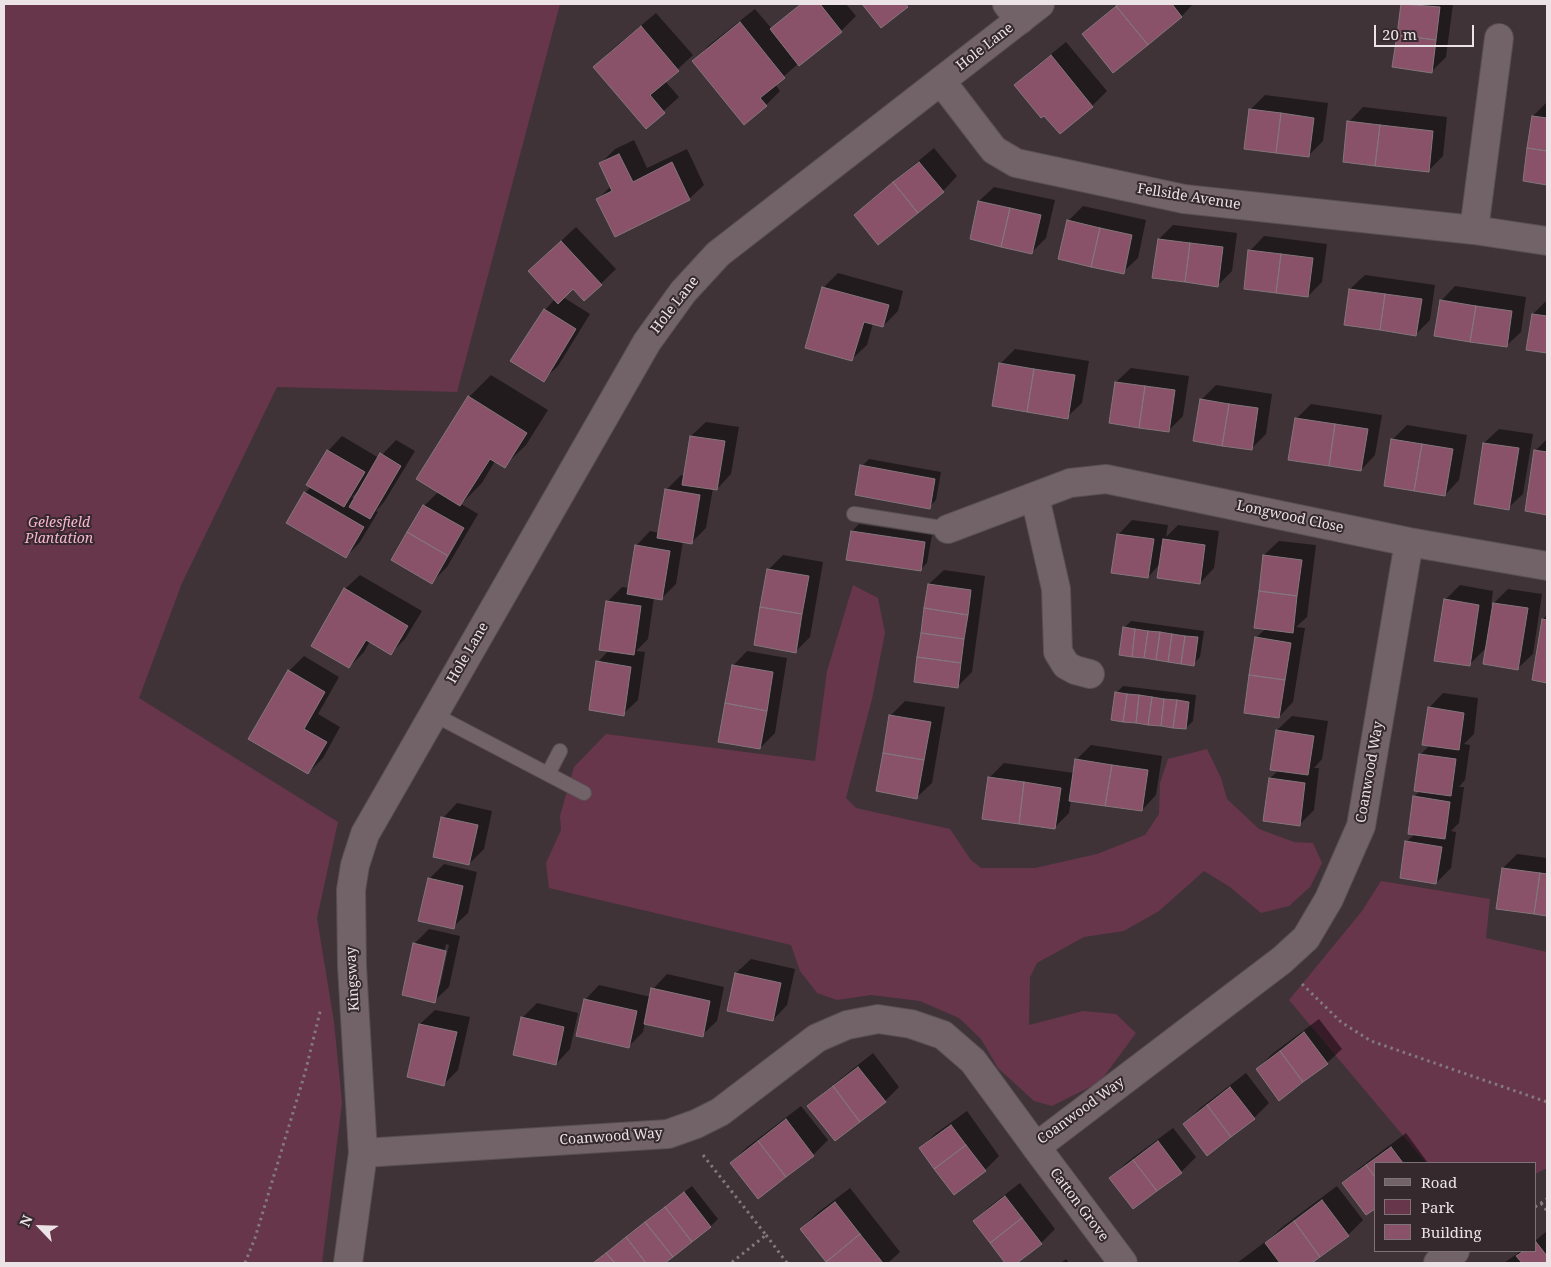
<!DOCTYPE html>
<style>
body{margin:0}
#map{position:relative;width:1551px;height:1267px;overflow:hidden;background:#3f3338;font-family:"Noto Serif",serif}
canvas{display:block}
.frame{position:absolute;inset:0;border:5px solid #ebe3e6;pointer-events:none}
.legend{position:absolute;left:1374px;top:1162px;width:162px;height:90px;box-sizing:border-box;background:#35292d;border:1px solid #7e7377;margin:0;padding:6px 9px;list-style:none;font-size:15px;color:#ebe3e6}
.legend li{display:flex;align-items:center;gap:10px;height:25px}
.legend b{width:25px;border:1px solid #7e7377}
.north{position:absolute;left:15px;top:1202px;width:50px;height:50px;-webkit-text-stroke:4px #35292d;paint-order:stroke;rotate:294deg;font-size:14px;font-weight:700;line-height:20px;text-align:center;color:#ebe3e6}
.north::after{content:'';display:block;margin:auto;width:18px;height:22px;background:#ebe3e6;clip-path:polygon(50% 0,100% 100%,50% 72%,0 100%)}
.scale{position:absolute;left:1374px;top:25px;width:100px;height:22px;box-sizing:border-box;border:2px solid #ebe3e6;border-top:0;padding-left:6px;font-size:15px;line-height:18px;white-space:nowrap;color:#ebe3e6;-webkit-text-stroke:4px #35292d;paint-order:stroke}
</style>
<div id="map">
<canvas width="1551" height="1267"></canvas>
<div class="frame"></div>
<ul class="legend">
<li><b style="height:6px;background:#716368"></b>Road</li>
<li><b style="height:14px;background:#67364b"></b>Park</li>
<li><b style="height:14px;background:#895269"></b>Building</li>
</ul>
<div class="north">N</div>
<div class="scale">20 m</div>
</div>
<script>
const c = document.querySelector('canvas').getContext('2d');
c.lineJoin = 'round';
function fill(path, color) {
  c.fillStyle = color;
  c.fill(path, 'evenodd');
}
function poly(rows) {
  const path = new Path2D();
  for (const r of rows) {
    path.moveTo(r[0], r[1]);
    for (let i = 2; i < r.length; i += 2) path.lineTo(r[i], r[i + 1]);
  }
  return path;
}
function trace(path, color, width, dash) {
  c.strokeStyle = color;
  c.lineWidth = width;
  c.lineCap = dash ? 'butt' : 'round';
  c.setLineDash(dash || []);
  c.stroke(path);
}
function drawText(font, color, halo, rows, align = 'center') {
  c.font = font + ' "Noto Serif",serif';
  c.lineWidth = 4;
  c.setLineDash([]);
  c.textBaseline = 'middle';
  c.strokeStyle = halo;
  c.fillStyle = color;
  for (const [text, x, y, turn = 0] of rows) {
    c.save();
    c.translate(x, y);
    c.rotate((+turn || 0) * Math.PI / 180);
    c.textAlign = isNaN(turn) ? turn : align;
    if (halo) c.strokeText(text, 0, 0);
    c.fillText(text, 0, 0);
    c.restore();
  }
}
const green = poly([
 [4,4,560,4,457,392,277,387,182,583,139,698,338,822,317,918,334,1022,342,1103,322,1263,4,1263],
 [853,585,878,598,885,633,872,699,846,798,856,808,950,829,971,860,981,868,1035,868,1097,854,1145,835,1159,814,1160,783,1168,759,1207,749,1221,778,1227,799,1259,829,1294,842,1313,843,1322,863,1310,887,1289,906,1261,913,1230,887,1204,871,1159,911,1124,931,1084,937,1037,963,1030,977,1029,1025,1083,1011,1116,1014,1136,1033,1100,1082,1052,1106,1034,1101,998,1068,981,1039,959,1018,920,1001,871,995,837,1000,817,993,800,971,791,945,549,888,546,863,561,830,560,816,574,767,606,734,815,761,827,671],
 [1381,881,1490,899,1486,938,1547,952,1547,1168,1535,1174,1535,1163,1426,1163,1289,1000,1362,911]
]);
const shadow = poly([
 [800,4,846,4,856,16,841,31,799,63,775,84,780,91,766,105,694,61,708,46,755,9,772,29],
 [863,4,910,4,881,27],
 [1117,4,1193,4,1182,16,1113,71,1083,34],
 [1402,4,1453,4,1446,57,1432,71,1394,66],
 [656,13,693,55,665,81,679,97,646,127,595,67,609,52],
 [1066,42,1107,91,1092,106,1060,133,1016,85,1030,71],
 [1265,95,1328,103,1323,141,1308,156,1250,110],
 [1547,102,1547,183,1524,180,1533,116],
 [1363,107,1447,117,1443,156,1428,171,1349,122],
 [634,140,647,168,687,149,704,185,689,199,598,199,611,186,600,164,615,149],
 [934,148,957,176,943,191,855,215,870,201],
 [994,187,1055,200,1046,238,1032,252,971,238,979,201],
 [1083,206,1146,220,1138,258,1123,272,1068,221],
 [1173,225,1237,233,1232,271,1218,285,1159,239],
 [576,227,616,269,584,300,573,288,563,297,590,314,558,366,543,380,545,310,555,299,544,257],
 [1264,236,1327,244,1322,282,1308,296,1250,251],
 [838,273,903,291,898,311,883,326,873,323,867,345,852,359,823,288],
 [1365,275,1435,285,1430,320,1415,335,1350,289],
 [1455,286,1526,297,1521,332,1506,346,1441,301],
 [1547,300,1547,352,1528,349,1533,314],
 [1015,349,1089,361,1082,403,1067,417,1000,364],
 [1131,368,1189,376,1183,416,1168,431,1116,382],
 [491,375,548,410,526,445,504,466,495,461,482,483,461,504,478,514,447,567,432,582,424,506,439,491,469,397],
 [1216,385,1272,394,1266,434,1251,449,1201,400],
 [1311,404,1382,415,1375,455,1361,470,1296,419],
 [706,422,739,427,731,474,717,489,713,488,706,528,692,542,683,541,676,584,662,598,654,597,648,639,636,651,645,652,638,700,623,714,598,662,609,650,600,649,608,601,622,587,630,588,636,546,650,531,659,533,666,490,681,475,685,476,691,436],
 [1407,425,1467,435,1459,480,1445,495,1392,440],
 [1499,429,1533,434,1523,494,1508,508,1484,443],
 [342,436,379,458,396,440,415,451,384,502,376,511,378,512,360,542,346,557,305,493,312,486,328,451],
 [359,490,355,499,352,497],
 [1547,439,1547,513,1526,510,1536,450],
 [869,459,941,472,936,500,929,507,862,466],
 [1132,520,1168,525,1166,537,1178,525,1219,531,1214,568,1200,583,1160,564,1148,577,1118,535],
 [859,524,932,535,927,563,920,570,848,559,852,531],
 [1279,541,1316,545,1307,617,1296,627,1305,628,1293,702,1279,717,1256,638,1266,628,1264,555],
 [783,555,823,562,810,637,795,652,768,570],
 [944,570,985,576,972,672,957,687,929,584],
 [360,575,422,611,405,639,391,653,370,641,364,652,349,667,345,589],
 [1460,585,1493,591,1491,606,1508,589,1542,594,1533,654,1518,668,1487,647,1469,665,1445,600],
 [1547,615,1547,681,1533,679,1543,619],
 [1131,621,1204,631,1200,657,1193,664,1124,628],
 [747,651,787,658,775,733,760,748,733,666],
 [304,656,339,677,318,714,340,727,323,758,308,773,250,739,289,671],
 [1123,686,1196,695,1193,721,1186,728,1116,693],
 [1443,693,1478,698,1474,734,1464,744,1470,745,1465,780,1459,787,1464,787,1459,823,1451,831,1456,832,1451,868,1436,883,1406,842,1415,834,1414,797,1420,791,1420,755,1430,745,1429,708],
 [905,701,945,707,932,783,917,797,890,716],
 [1292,716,1328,721,1322,759,1314,768,1319,768,1314,810,1299,825,1270,778,1279,770,1277,730],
 [1091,745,1162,756,1156,795,1142,810,1071,800,1069,813,1054,828,989,778,1004,763,1074,773,1076,760],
 [457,803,492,811,484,849,469,864,443,818],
 [1517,854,1547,858,1547,915,1498,908,1503,868],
 [444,864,477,872,468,913,453,927,429,879],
 [429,929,460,936,449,987,434,1001,414,944],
 [446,944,449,945,440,986,437,986],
 [751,959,795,969,787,1005,773,1020,736,973],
 [667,974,724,987,717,1021,702,1035,645,1023,643,1032,629,1046,585,1000,599,985,651,997,653,989],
 [537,1003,578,1013,570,1049,556,1064,522,1018],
 [435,1010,470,1017,458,1070,444,1084,409,1077,420,1024],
 [1319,1019,1342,1049,1327,1063,1257,1069,1272,1054],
 [873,1053,899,1087,885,1101,809,1106,824,1092],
 [1246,1073,1269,1103,1254,1118,1207,1154,1185,1124,1199,1109],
 [801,1106,828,1140,813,1155,758,1198,731,1163,746,1148],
 [967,1111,999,1156,985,1170,920,1149,935,1134],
 [1173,1128,1196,1157,1181,1172,1111,1178,1126,1163],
 [1406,1133,1428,1163,1375,1163,1344,1184,1358,1169],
 [1020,1183,1055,1229,1041,1243,1015,1263,1007,1263,974,1221,989,1207],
 [692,1186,718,1219,711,1226,663,1263,593,1263],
 [1337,1186,1363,1220,1348,1235,1310,1263,1237,1263,1265,1242,1266,1243,1281,1228],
 [850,1188,900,1252,888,1263,828,1263,801,1229,816,1214],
 [1547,1231,1547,1263,1504,1263,1521,1251,1535,1251,1535,1241],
 [1066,1259,1069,1263,1061,1263]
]);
const building = poly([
 [801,4,820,4,842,32,799,66,770,29,801,4],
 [862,4,906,4,908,7,881,28,862,4],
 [1119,4,1172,4,1182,17,1148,45,1116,6,1119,4],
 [1401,4,1440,7,1436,40,1397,35,1401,4],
 [1116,6,1148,45,1113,73,1082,34,1116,6],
 [740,22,785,78,760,98,767,106,744,125,692,61,740,22],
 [641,26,679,71,650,95,665,113,646,129,593,67,641,26],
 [1397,35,1436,40,1432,73,1392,67,1397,35],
 [1051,55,1093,107,1060,134,1044,116,1041,118,1014,85,1051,55],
 [1249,109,1281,113,1276,153,1244,149,1249,109],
 [1281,113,1314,118,1309,157,1276,153,1281,113],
 [1532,116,1547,118,1547,151,1527,148,1532,116],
 [1347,121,1380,125,1375,166,1343,162,1347,121],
 [1380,125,1433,131,1429,172,1375,166,1380,125],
 [1527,148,1547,151,1547,185,1523,181,1527,148],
 [619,154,633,182,672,162,690,200,615,237,596,199,612,191,599,163,619,154],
 [919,162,944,192,918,213,893,182,919,162],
 [893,182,918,213,878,245,854,215,893,182],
 [978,201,1010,208,1001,247,970,239,978,201],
 [1010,208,1041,215,1032,254,1001,247,1010,208],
 [1067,220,1100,228,1091,267,1058,259,1067,220],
 [1100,228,1132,235,1124,274,1091,267,1100,228],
 [1158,239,1190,243,1185,282,1152,278,1158,239],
 [561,241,602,285,584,301,573,289,558,304,528,271,561,241],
 [1190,243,1223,247,1218,287,1185,282,1190,243],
 [1248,250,1281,254,1276,293,1244,289,1248,250],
 [1281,254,1313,258,1308,297,1276,293,1281,254],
 [822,287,889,305,883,327,864,322,852,361,805,348,822,287],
 [1349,289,1385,294,1380,330,1344,325,1349,289],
 [1385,294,1422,299,1416,336,1380,330,1385,294],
 [1440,300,1476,306,1470,342,1434,336,1440,300],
 [1476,306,1512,311,1507,347,1470,342,1476,306],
 [544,309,576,329,544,382,510,361,544,309],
 [1532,314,1547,316,1547,353,1526,350,1532,314],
 [999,363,1034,369,1027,412,992,406,999,363],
 [1034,369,1075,375,1068,419,1027,412,1034,369],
 [1115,382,1145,386,1139,428,1109,423,1115,382],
 [1145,386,1175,390,1169,432,1139,428,1145,386],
 [468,396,527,433,505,468,490,459,460,506,416,479,468,396],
 [1200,399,1229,404,1222,446,1193,441,1200,399],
 [1229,404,1258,408,1252,450,1222,446,1229,404],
 [1295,418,1335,424,1329,466,1288,460,1295,418],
 [1335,424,1368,429,1361,471,1329,466,1335,424],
 [690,436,725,441,717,490,682,485,690,436],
 [1391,439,1422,444,1414,491,1384,486,1391,439],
 [1483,443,1519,448,1509,510,1474,504,1483,443],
 [1422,444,1453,449,1445,496,1414,491,1422,444],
 [327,450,365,472,344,507,306,485,327,450],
 [1534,450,1547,452,1547,515,1525,511,1534,450],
 [380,453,401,466,370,519,349,507,380,453],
 [860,465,935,479,930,509,855,495,860,465],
 [665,489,700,495,692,544,657,538,665,489],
 [304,492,364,527,346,558,286,523,304,492],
 [423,505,464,528,448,556,407,532,423,505],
 [851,531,925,542,921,571,846,560,851,531],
 [407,532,448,556,432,584,391,560,407,532],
 [1117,534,1154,539,1148,578,1111,573,1117,534],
 [1163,539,1205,545,1200,584,1157,578,1163,539],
 [635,545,670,551,662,600,627,594,635,545],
 [1263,555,1302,560,1297,596,1259,591,1263,555],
 [767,569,809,576,802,614,760,607,767,569],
 [928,584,971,590,968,615,924,608,928,584],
 [344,588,408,626,391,655,366,640,349,668,311,646,344,588],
 [1259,591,1297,596,1293,633,1254,628,1259,591],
 [1444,599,1479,605,1470,666,1434,661,1444,599],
 [606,601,641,606,634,655,599,650,606,601],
 [1493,603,1528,608,1518,670,1483,664,1493,603],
 [760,607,802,614,796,653,754,645,760,607],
 [924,608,968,615,964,639,921,633,924,608],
 [1542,619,1547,620,1547,683,1532,680,1542,619],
 [1123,627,1135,629,1132,657,1119,655,1123,627],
 [1135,629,1148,631,1144,658,1132,657,1135,629],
 [1148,631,1160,632,1156,660,1144,658,1148,631],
 [1160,632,1172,634,1168,662,1156,660,1160,632],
 [921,633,964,639,961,663,917,657,921,633],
 [1172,634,1185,636,1181,664,1168,662,1172,634],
 [1185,636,1198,637,1194,666,1181,664,1185,636],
 [1255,637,1291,643,1285,680,1249,675,1255,637],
 [917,657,961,663,958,688,914,682,917,657],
 [596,661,631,667,624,716,589,710,596,661],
 [732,665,773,672,767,711,725,703,732,665],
 [288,670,325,692,304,729,327,742,308,774,248,739,288,670],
 [1249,675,1285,680,1279,718,1244,713,1249,675],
 [1115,692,1127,694,1123,722,1111,720,1115,692],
 [1127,694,1139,695,1136,723,1123,722,1127,694],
 [1139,695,1152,697,1148,725,1136,723,1139,695],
 [1152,697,1164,699,1161,726,1148,725,1152,697],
 [1164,699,1177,700,1173,728,1161,726,1164,699],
 [1177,700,1189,702,1186,729,1173,728,1177,700],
 [725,703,767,711,760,749,718,742,725,703],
 [1428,707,1464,713,1459,750,1422,745,1428,707],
 [889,715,931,722,924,760,883,753,889,715],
 [1276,730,1314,736,1308,775,1270,770,1276,730],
 [883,753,924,760,917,799,876,791,883,753],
 [1419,754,1456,759,1451,796,1414,791,1419,754],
 [1075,759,1112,765,1105,806,1069,801,1075,759],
 [1112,765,1148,770,1142,811,1105,806,1112,765],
 [988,777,1024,782,1019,824,982,819,988,777],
 [1269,778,1305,783,1300,826,1263,821,1269,778],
 [1024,782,1061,788,1055,829,1019,824,1024,782],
 [1413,796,1450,802,1445,839,1408,834,1413,796],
 [441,817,478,825,469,865,433,857,441,817],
 [1405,841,1442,847,1436,884,1400,878,1405,841],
 [1502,868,1540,873,1534,914,1496,909,1502,868],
 [1540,873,1547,874,1547,916,1534,914,1540,873],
 [428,878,463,886,454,929,418,921,428,878],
 [413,943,446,951,435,1003,402,995,413,943],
 [735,973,781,983,773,1021,727,1011,735,973],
 [651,988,710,1001,703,1037,644,1024,651,988],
 [584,999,637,1011,629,1048,576,1036,584,999],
 [521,1017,564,1027,556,1065,513,1055,521,1017],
 [419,1024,457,1032,444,1086,407,1077,419,1024],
 [1304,1032,1328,1064,1303,1082,1280,1051,1304,1032],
 [1280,1051,1303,1082,1279,1101,1256,1069,1280,1051],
 [858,1067,886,1102,860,1122,833,1086,858,1067],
 [833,1086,860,1122,835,1141,807,1106,833,1086],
 [1230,1087,1255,1119,1231,1137,1207,1105,1230,1087],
 [1207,1105,1231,1137,1207,1156,1183,1124,1207,1105],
 [786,1119,814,1156,786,1177,758,1141,786,1119],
 [951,1125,966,1145,934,1169,919,1148,951,1125],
 [758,1141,786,1177,758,1199,730,1163,758,1141],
 [1158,1141,1182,1173,1157,1191,1133,1160,1158,1141],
 [966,1145,986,1171,954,1195,934,1169,966,1145],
 [1391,1147,1403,1163,1375,1163,1375,1177,1366,1165,1391,1147],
 [1133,1160,1157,1191,1133,1209,1109,1178,1133,1160],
 [1366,1165,1375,1177,1375,1209,1366,1215,1342,1183,1366,1165],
 [684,1192,711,1227,692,1242,665,1207,684,1192],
 [1005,1196,1022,1218,990,1243,973,1221,1005,1196],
 [1322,1200,1349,1236,1320,1257,1294,1221,1322,1200],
 [835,1202,860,1234,826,1262,800,1229,835,1202],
 [665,1207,692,1242,673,1257,645,1222,665,1207],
 [1022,1218,1042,1244,1017,1263,1005,1263,990,1243,1022,1218],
 [1294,1221,1320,1257,1312,1263,1280,1263,1265,1243,1294,1221],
 [645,1222,673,1257,665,1263,646,1263,626,1237,645,1222],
 [860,1234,883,1263,827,1263,826,1262,860,1234],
 [626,1237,646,1263,615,1263,606,1253,626,1237],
 [1536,1242,1547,1256,1547,1263,1522,1263,1516,1256,1524,1251,1535,1251,1535,1243,1536,1242],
 [606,1253,615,1263,593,1263,606,1253]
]);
const path = poly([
 [1302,984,1341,1022,1371,1041,1547,1102],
 [703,1155,766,1235,731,1263],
 [1541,1203,1547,1211],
 [1535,1207,1547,1199],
 [766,1235,787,1263],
 [245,1263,255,1238,305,1073,321,1008]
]);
const lane = poly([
 [854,514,948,529],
 [433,714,584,793],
 [548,774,560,751]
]);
const street = poly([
 [1007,4,1020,20],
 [941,81,994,150,1016,163,1184,199,1474,230,1547,241],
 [1474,230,1499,38],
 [1035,497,1056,589,1058,652,1066,665,1075,670,1090,674],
 [948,529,1070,483,1106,479,1409,542,1547,566],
 [1036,1147,1123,1263],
 [363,1153,668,1134,696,1124,720,1112,817,1038,847,1025,878,1019,911,1024,943,1035,973,1061,1036,1147,1282,960,1306,938,1329,899,1361,826,1409,542],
 [1438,1263,1455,1251]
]);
const secondary = poly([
 [348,1263,363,1153,352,966,351,890,355,865,365,834,647,342,683,292,718,254,1040,4]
]);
const streetNames = [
 ["Hole Lane",985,47,-38],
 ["Fellside Avenue",1189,197,9],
 ["Hole Lane",675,305,-52],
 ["Longwood Close",1290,517,12],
 ["Hole Lane",468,653,-60],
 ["Coanwood Way",1370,772,-80],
 ["Kingsway",353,979,-93],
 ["Coanwood Way",1081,1111,-36],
 ["Coanwood Way",611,1137,-4],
 ["Catton Grove",1079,1205,53]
];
const parkNames = [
 ["Gelesfield",59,523],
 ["Plantation",59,539]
];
fill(green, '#67364b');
fill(shadow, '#0007');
fill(building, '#895269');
trace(building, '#84767b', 1);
trace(lane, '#594f53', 16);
trace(street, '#594f53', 30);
trace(secondary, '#594f53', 30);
trace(path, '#83797d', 3, [2.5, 4]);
trace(lane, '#716368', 14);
trace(street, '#716368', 28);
trace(secondary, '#716368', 28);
drawText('14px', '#ebe3e6', '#35292d', streetNames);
drawText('italic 14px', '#fab6d1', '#35292d', parkNames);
</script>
